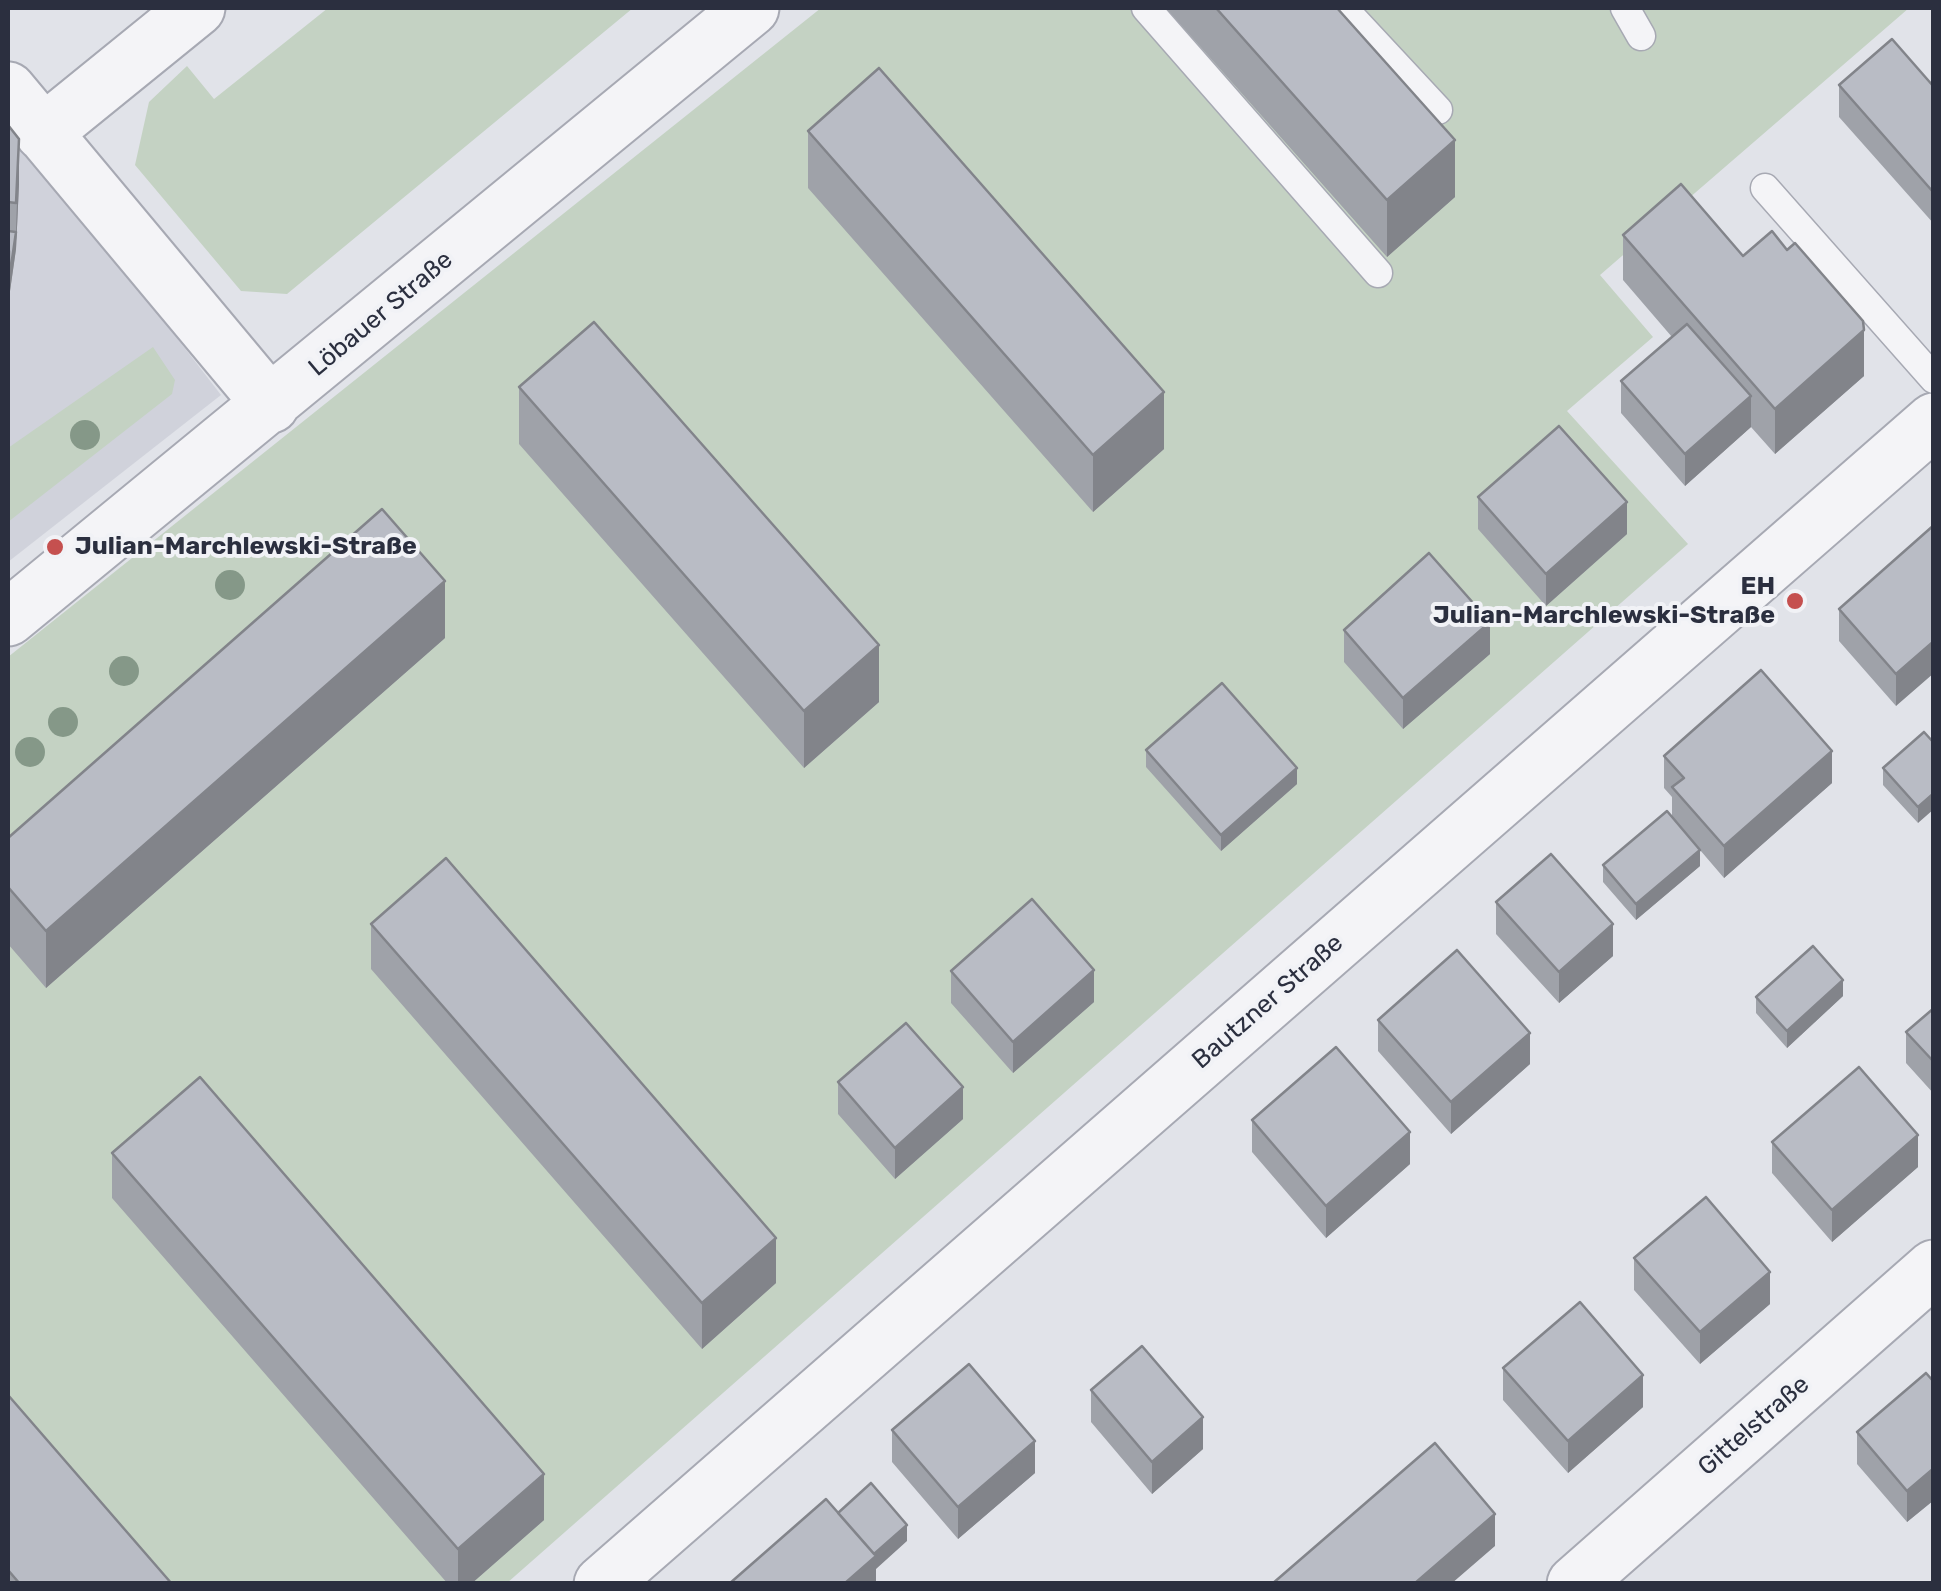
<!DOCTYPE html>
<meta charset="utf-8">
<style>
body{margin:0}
#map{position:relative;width:1941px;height:1591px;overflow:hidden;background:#e1e3e9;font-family:Rubik,sans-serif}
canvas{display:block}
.frame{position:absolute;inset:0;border:10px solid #2b2f3f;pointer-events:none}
</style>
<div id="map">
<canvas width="1941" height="1591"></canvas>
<div class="frame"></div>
</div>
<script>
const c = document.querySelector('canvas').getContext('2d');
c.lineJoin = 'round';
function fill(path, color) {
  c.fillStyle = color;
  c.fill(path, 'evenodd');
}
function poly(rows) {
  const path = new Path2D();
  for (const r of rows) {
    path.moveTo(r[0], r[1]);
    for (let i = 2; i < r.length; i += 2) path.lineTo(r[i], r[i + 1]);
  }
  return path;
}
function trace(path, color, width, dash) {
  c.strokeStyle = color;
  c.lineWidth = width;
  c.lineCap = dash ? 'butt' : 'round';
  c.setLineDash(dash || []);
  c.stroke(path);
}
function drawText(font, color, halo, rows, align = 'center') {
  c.font = font + ' Rubik,sans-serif';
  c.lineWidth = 8;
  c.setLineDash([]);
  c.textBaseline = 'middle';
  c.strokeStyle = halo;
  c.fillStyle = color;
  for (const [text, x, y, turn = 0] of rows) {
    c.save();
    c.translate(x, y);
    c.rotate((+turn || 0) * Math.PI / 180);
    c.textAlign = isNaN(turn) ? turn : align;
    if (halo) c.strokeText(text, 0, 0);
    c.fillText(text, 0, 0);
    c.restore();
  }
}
const built = poly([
 [8,119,221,395,8,562]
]);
const green = poly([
 [328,8,633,8,287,294,241,291,135,165,149,102,187,66,214,99],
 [821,8,1909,8,1600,275,1653,337,1567,411,1688,544,507,1583,8,1584,8,657],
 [153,347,175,380,172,394,8,522,8,448]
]);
const service = poly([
 [1146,8,1378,273],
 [1343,8,1438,110],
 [1625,8,1641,36],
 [1765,188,1934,379]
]);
const minor = poly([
 [8,90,271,405],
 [43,133,197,8],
 [8,618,751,8],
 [602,1584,1934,421],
 [1575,1584,1934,1268]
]);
const trees = [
 [85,435],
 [230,585],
 [124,671],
 [63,722],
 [30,752]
];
const wall = poly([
 [1166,8,1337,8,1455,197,1387,257],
 [1839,85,1934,87,1934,224,1839,117],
 [8,125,19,184,16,249,8,305],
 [808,131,1164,449,1093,512,808,188],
 [1623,235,1743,256,1864,376,1775,454,1751,427,1685,486,1621,413,1621,381,1672,337,1623,280],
 [519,387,879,702,804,768,519,444],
 [1478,497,1627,534,1546,606,1478,529],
 [1934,525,1896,706,1839,641,1839,609],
 [1344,630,1490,654,1403,729,1344,662],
 [445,638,46,988,8,944,8,838],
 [1934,743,1918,823,1883,785,1883,768],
 [1146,750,1297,784,1221,851,1146,767],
 [1664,756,1832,783,1724,878,1700,850,1700,866,1636,920,1603,882,1603,865,1672,818,1672,797,1664,788],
 [1496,902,1613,956,1559,1003,1496,934],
 [371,924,776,1283,702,1349,371,969],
 [951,971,1094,1002,1013,1073,951,1003],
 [1843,996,1787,1048,1756,1013,1756,997],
 [1934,1008,1934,1094,1906,1063,1906,1032],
 [1378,1020,1530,1064,1451,1134,1378,1051],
 [838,1082,963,1119,895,1179,838,1114],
 [1252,1120,1410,1164,1326,1238,1252,1152],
 [1772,1142,1918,1167,1832,1242,1772,1173],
 [112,1153,544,1520,471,1584,448,1584,112,1198],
 [1634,1258,1770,1304,1700,1364,1634,1290],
 [1503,1368,1643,1407,1568,1473,1503,1400],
 [1934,1382,1934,1500,1907,1522,1857,1464,1857,1432],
 [1091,1390,1203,1449,1152,1494,1091,1422],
 [8,1395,172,1584,8,1584],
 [892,1430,1035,1473,958,1539,892,1462]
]);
const shadedWall = poly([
 [19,139,19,184,16,249,8,305,8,259,16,232],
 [1455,140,1455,197,1387,257,1387,200],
 [1864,330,1864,376,1775,454,1775,409],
 [1164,392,1164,449,1093,512,1093,455],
 [1751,396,1751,427,1685,486,1685,454],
 [1627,502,1627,534,1546,606,1546,574],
 [445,581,445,638,46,988,46,931],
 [1490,622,1490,654,1403,729,1403,698],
 [1934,641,1934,673,1896,706,1896,674],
 [879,645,879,702,804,768,804,711],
 [1832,751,1832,783,1724,878,1724,846],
 [1297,768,1297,784,1221,851,1221,835],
 [1934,793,1934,809,1918,823,1918,807],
 [1700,850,1700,866,1636,920,1636,904],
 [1613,924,1613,956,1559,1003,1559,972],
 [1094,970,1094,1002,1013,1073,1013,1042],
 [1843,980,1843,996,1787,1048,1787,1031],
 [1530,1033,1530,1064,1451,1134,1451,1102],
 [963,1087,963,1119,895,1179,895,1148],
 [1410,1132,1410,1164,1326,1238,1326,1206],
 [1918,1135,1918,1167,1832,1242,1832,1210],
 [776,1238,776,1283,702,1349,702,1303],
 [1770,1272,1770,1304,1700,1364,1700,1332],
 [1643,1375,1643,1407,1568,1473,1568,1441],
 [1203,1417,1203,1449,1152,1494,1152,1462],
 [1035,1441,1035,1473,958,1539,958,1507],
 [1934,1468,1934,1500,1907,1522,1907,1491],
 [544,1474,544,1520,471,1584,458,1584,458,1549],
 [1495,1514,1495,1546,1451,1584,1414,1584],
 [907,1525,907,1541,876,1569,876,1584,844,1584,866,1561]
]);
const building = poly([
 [1216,8,1337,8,1455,140,1387,200,1216,8],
 [1892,39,1934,87,1934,193,1839,85,1892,39],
 [879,68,1164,392,1093,455,808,131,879,68],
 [8,125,19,139,16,203,8,202,8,125],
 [1681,184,1743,256,1772,231,1787,250,1795,243,1863,321,1864,330,1775,409,1623,235,1681,184],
 [8,231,16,232,9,280,9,251,8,250,8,231],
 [594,322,879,645,804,711,519,387,594,322],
 [1687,324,1751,396,1685,454,1621,381,1687,324],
 [1559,426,1627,502,1546,574,1478,497,1559,426],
 [382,509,445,581,46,931,8,887,8,838,382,509],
 [1934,525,1934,641,1896,674,1839,609,1934,525],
 [1429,553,1490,622,1403,698,1344,630,1429,553],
 [1761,670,1832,751,1724,846,1672,787,1684,778,1664,756,1761,670],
 [1222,683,1297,768,1221,835,1146,750,1222,683],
 [1924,732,1934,743,1934,793,1918,807,1883,768,1924,732],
 [1667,811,1700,850,1636,904,1603,865,1667,811],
 [1551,854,1613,924,1559,972,1496,902,1551,854],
 [446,858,776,1238,702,1303,371,924,446,858],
 [1032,899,1094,970,1013,1042,951,971,1032,899],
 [1813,946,1843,980,1787,1031,1756,997,1813,946],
 [1457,950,1530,1033,1451,1102,1378,1020,1457,950],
 [1934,1008,1934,1062,1906,1032,1934,1008],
 [906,1023,963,1087,895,1148,838,1082,906,1023],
 [1336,1047,1410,1132,1326,1206,1252,1120,1336,1047],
 [1859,1067,1918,1135,1832,1210,1772,1142,1859,1067],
 [200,1077,544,1474,458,1549,112,1153,200,1077],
 [1706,1197,1770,1272,1700,1332,1634,1258,1706,1197],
 [1580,1302,1643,1375,1568,1441,1503,1368,1580,1302],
 [1142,1346,1203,1417,1152,1462,1091,1390,1142,1346],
 [969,1364,1035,1441,958,1507,892,1430,969,1364],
 [1926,1373,1934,1382,1934,1468,1907,1491,1857,1432,1926,1373],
 [8,1395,172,1584,20,1584,8,1570,8,1395],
 [1435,1443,1495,1514,1414,1584,1272,1584,1435,1443],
 [871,1483,907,1525,874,1554,838,1513,871,1483],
 [826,1499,876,1556,844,1584,729,1584,826,1499]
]);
const markers = [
 [55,547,10,"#c5504f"],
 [1795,601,10,"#c5504f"]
];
const streetNames = [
 ["Löbauer Straße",381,314,-40],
 ["Bautzner Straße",1268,1002,-41],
 ["Gittelstraße",1754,1426,-41]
];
const poiNames = [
 ["Julian-Marchlewski-Straße",75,547],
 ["EH",1775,587,"right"],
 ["Julian-Marchlewski-Straße",1775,616,"right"]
];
fill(built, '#d0d2db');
fill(green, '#c4d2c3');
trace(service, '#a7a9b3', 31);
trace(minor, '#a7a9b3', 59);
trace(service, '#f4f4f7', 28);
trace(minor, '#f4f4f7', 55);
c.fillStyle = '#859888';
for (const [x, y] of trees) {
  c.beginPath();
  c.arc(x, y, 15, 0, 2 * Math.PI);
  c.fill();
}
fill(wall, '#9fa2a9');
fill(shadedWall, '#82848a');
fill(building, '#b9bcc5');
trace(building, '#82848a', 2.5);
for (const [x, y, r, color] of markers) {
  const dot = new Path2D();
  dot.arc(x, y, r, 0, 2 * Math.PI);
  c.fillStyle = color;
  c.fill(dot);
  trace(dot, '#f1f2f6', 4);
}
drawText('25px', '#2b2f3f', '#f1f2f6', streetNames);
drawText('bold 25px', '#2b2f3f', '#f1f2f6', poiNames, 'left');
</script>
